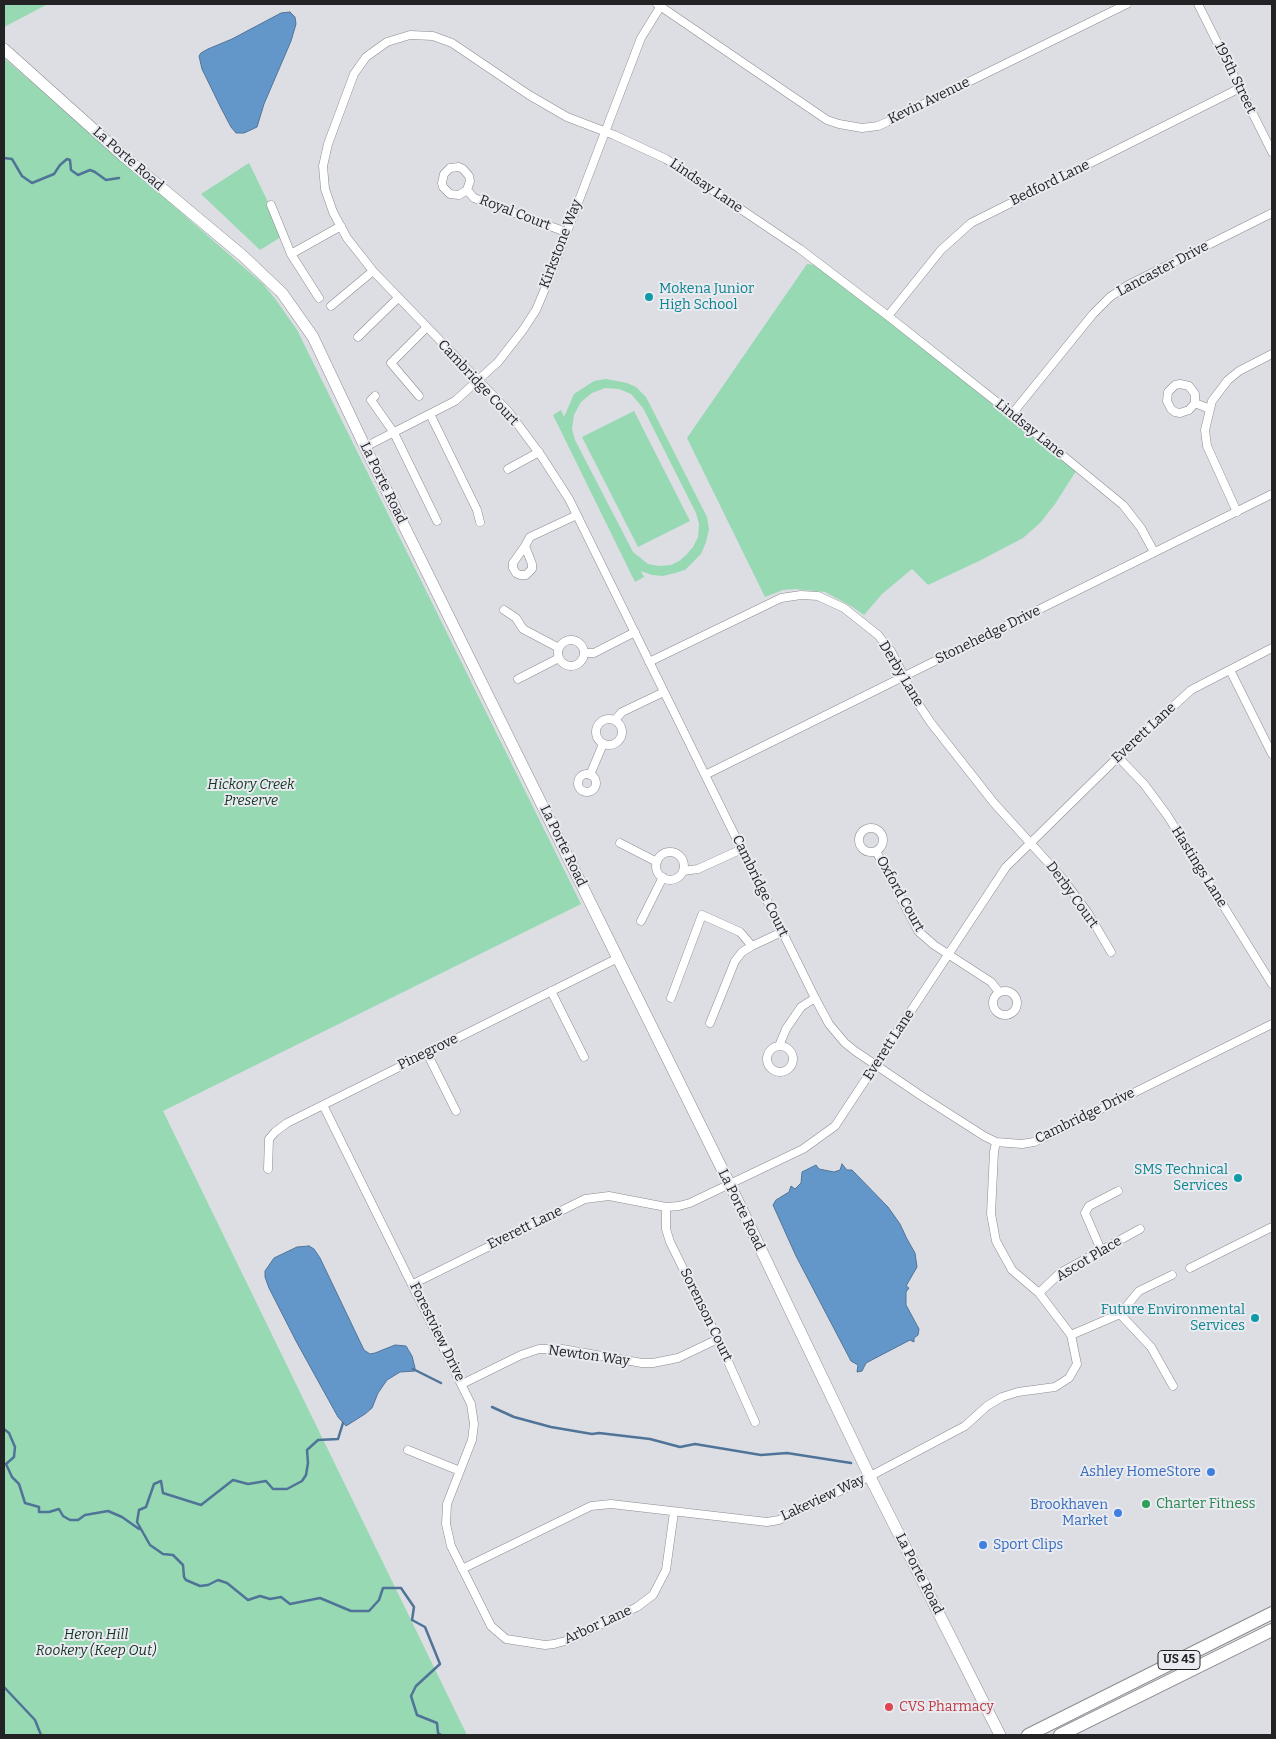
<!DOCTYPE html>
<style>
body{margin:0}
#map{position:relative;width:1276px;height:1739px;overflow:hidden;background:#dcdee3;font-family:Bitter,serif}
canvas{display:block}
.frame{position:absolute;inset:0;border:5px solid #232325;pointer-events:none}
</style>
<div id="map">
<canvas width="1276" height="1739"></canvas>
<div class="frame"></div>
</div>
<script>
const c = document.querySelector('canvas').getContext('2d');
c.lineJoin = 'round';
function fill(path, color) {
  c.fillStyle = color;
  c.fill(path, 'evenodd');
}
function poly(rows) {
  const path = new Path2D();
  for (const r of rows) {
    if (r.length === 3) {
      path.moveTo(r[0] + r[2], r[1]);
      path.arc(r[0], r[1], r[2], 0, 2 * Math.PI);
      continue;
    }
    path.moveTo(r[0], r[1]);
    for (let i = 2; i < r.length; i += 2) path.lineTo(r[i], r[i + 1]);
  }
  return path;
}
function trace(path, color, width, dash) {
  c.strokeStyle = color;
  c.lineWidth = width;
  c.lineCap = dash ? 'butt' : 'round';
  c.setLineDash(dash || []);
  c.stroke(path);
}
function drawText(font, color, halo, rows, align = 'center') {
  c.font = font + ' Bitter,serif';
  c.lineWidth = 4;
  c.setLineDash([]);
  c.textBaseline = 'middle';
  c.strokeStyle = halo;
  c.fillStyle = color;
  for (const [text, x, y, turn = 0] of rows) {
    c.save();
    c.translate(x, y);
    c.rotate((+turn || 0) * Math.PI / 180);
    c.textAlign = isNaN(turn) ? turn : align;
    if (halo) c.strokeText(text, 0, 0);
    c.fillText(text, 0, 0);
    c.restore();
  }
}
const green = poly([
 [4,4,48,4,4,27],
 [4,58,263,284,276,300,297,330,581,904,163,1111,467,1735,4,1735],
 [249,163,267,200,281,237,260,250,201,194],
 [807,264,815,265,858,297,1076,471,1055,504,1040,523,1023,538,981,560,928,585,912,569,882,594,864,615,851,606,825,592,795,589,783,590,765,597,687,438],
 [606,379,627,383,636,387,646,397,707,517,709,529,706,542,701,554,685,570,675,573,663,576,652,575,641,571,644,577,635,582,553,415,561,410,564,417,574,394,594,381],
 [605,388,619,389,631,394,643,408,696,513,699,524,698,537,693,547,686,555,679,561,671,565,659,566,648,564,633,552,575,440,572,429,574,415,581,402,592,393],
 [634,411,690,521,638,547,582,437]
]);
const water = poly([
 [290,12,295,17,296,24,291,41,264,104,257,127,244,133,236,133,231,127,221,108,202,69,199,56,201,53,208,49,232,39,281,13,290,12],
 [842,1164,847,1170,852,1170,888,1207,900,1224,907,1239,915,1253,917,1267,906,1286,909,1288,906,1292,906,1305,919,1329,918,1335,914,1338,914,1342,910,1340,866,1363,862,1371,857,1372,858,1365,851,1361,796,1256,773,1205,776,1200,789,1192,791,1186,795,1189,801,1183,802,1172,816,1165,819,1169,834,1172,840,1170,842,1164],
 [309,1246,314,1249,320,1258,364,1350,370,1354,375,1353,395,1345,406,1346,412,1356,415,1368,415,1371,400,1372,387,1380,378,1393,372,1408,365,1414,346,1426,338,1417,296,1341,269,1288,265,1277,265,1271,274,1258,297,1247,309,1246]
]);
const stream = poly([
 [4,158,12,159,22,176,32,183,54,174,60,165,67,159,70,160,71,170,78,175,90,170,95,172,106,180,119,178],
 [413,1369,441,1383],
 [492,1407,514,1417,551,1427,592,1434,599,1433,650,1439,680,1447,695,1444,761,1455,787,1453,851,1463],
 [343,1423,338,1439,318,1440,307,1450,308,1463,306,1475,302,1481,287,1489,273,1489,266,1481,248,1484,233,1480,201,1505,163,1493,161,1481,154,1484,146,1507,139,1510,137,1522,150,1545,163,1554,173,1555,183,1565,184,1577,186,1580,200,1586,208,1585,218,1580,227,1583,248,1600,260,1596,270,1599,281,1597,290,1604,320,1598,351,1611,369,1611,379,1600,383,1588,401,1588,414,1607,412,1620,425,1627,440,1664,416,1686,411,1696,417,1715,437,1723,438,1733,441,1735],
 [4,1429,9,1433,15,1447,14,1457,6,1464,12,1477,19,1484,25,1503,39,1507,39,1512,49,1512,59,1509,63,1516,70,1520,78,1520,85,1515,108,1511,122,1517,139,1529],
 [4,1687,35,1720,41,1735]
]);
const street = poly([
 [657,4,827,120,839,124,862,128,878,126,887,122,1127,4],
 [1198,4,1272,152],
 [467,190,470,181,469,176,463,169,459,167,450,168,444,174,442,183,443,187,450,194,459,195,467,190,474,198,566,232],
 [271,205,291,254,341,226],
 [291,254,319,298],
 [331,306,373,271],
 [888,316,941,250,971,223,1240,88],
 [358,337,398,298],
 [375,396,371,400,394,433,437,521],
 [419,396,391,363,427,327],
 [1195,403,1195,394,1189,386,1180,384,1175,385,1168,392,1167,401,1171,409,1175,412,1180,413,1189,410,1195,403,1210,409],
 [430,414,477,510,480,522],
 [1012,414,1093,314,1110,297,1128,285,1272,213],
 [365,447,455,401,498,362,523,330,536,310,547,284,641,38,662,4],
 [508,469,539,452],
 [1237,512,1207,446,1205,430,1212,401,1228,380,1239,371,1272,354],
 [525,546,513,563,513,568,516,573,520,575,526,575,532,569,532,564,525,546,530,537,577,515],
 [1154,552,1141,528,1123,505,1012,414,888,316,800,249,666,159,614,135,567,117,529,95,452,43,433,36,410,35,387,42,366,57,354,74,328,144,323,166,325,189,333,212,347,238,373,271,508,411,542,457,569,499,815,998,829,1024,845,1043,855,1051,923,1097,984,1136,996,1142,1022,1144,1034,1142,1045,1137,1272,1024],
 [504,610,516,618,523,629,559,648],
 [571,653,13],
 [584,653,594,653,635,632],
 [649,662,781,598,801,595,818,596,844,608,878,635,891,651,917,702,931,723,994,803,1063,879,1088,913,1111,952],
 [1230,670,1272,754],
 [518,679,559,658],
 [609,732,13],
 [615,720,622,712,664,692],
 [1118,757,1144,784,1167,815,1272,984],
 [587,783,9],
 [590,775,603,744],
 [705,775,1272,494],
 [871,840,12],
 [620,843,657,862],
 [876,851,918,931,934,945,991,982,999,992],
 [670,866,14],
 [683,871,698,869,742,849],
 [641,921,663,877],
 [1005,1003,12],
 [551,991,584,1057],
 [671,998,702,915,740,932,752,946],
 [710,1023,735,961,742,952,752,946,782,932],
 [780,1059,13],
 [779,1046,786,1029,801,1007,815,998],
 [427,1053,456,1111],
 [323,1105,471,1404,474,1424,472,1440,447,1504,446,1524,451,1546,491,1626,506,1639,545,1645,554,1644,569,1640,637,1607,653,1595,666,1570,674,1512],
 [268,1169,269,1139,275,1132,287,1123,618,958],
 [666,1207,666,1229,670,1242,718,1339,755,1422],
 [1101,1250,1085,1213,1089,1206,1118,1191],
 [1190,1268,1272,1227],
 [413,1284,585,1199,609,1196,666,1207,679,1206,690,1203,803,1149,835,1126,1006,867,1118,757,1191,690,1272,648],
 [1039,1293,1060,1273,1140,1229],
 [1120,1314,1139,1291,1172,1275],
 [1071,1335,1120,1314,1151,1347,1173,1386],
 [462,1384,521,1355,539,1349,562,1349,642,1363,653,1363,678,1358,718,1339],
 [408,1450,460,1471],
 [462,1569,591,1506,611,1504,767,1522,779,1520,861,1481,965,1426,987,1406,1002,1397,1018,1392,1055,1387,1069,1378,1077,1364,1071,1335,1039,1293,1012,1270,996,1241,991,1214,994,1152,996,1142]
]);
const secondary = poly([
 [4,49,121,154,243,256,282,293,313,337,365,447,730,1185,870,1477,1000,1735]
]);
const primary = poly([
 [1028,1735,1272,1613],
 [1060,1735,1272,1630]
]);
const markers = [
 [649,297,5,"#0f9aa8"],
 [1238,1178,5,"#0f9aa8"],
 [1255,1318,5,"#0f9aa8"],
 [1211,1472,5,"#3f7fe0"],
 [1146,1504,5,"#2e9e5b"],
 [1118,1513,5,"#3f7fe0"],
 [983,1545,5,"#3f7fe0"],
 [889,1707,5,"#e0444e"]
];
const shields = [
 [1179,1660,42]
];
const shieldNames = [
 ["US 45",1179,1660]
];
const streetNames = [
 ["195th Street",1235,78,64],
 ["Kevin Avenue",929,101,-26],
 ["La Porte Road",128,159,41],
 ["Bedford Lane",1050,183,-26],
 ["Lindsay Lane",706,186,34],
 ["Royal Court",515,213,21],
 ["Kirkstone Way",561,244,-69],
 ["Lancaster Drive",1163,269,-28],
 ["Cambridge Court",478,383,47],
 ["Lindsay Lane",1030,429,39],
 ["La Porte Road",383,483,64],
 ["Stonehedge Drive",988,635,-26],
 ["Derby Lane",901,674,59],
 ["Everett Lane",1144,733,-43],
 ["La Porte Road",563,846,64],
 ["Hastings Lane",1199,867,58],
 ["Cambridge Court",760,886,64],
 ["Oxford Court",900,894,61],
 ["Derby Court",1072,895,54],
 ["Everett Lane",889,1045,-57],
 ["Pinegrove",428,1052,-26],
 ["Cambridge Drive",1085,1116,-26],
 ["La Porte Road",741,1210,64],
 ["Everett Lane",525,1228,-26],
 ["Ascot Place",1089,1259,-31],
 ["Sorenson Court",706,1315,64],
 ["Forestview Drive",437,1332,64],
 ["Newton Way",589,1356,8],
 ["Lakeview Way",823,1498,-25],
 ["La Porte Road",919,1574,63],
 ["Arbor Lane",598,1625,-25]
];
const cultureNames = [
 ["Mokena Junior",659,289,"left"],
 ["High School",659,305,"left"],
 ["SMS Technical",1228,1170],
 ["Services",1228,1186],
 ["Future Environmental",1245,1310],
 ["Services",1245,1326]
];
const parkNames = [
 ["Hickory Creek",251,785],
 ["Preserve",251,801],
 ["Heron Hill",96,1635],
 ["Rookery (Keep Out)",96,1651]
];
const shopNames = [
 ["Ashley HomeStore",1201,1472],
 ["Brookhaven",1108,1505],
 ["Market",1108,1521],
 ["Sport Clips",993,1545,"left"]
];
const leisureNames = [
 ["Charter Fitness",1156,1504]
];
const healthNames = [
 ["CVS Pharmacy",899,1707]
];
fill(green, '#96d9b3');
fill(water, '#6497c9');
trace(water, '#507498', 1);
trace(stream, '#507498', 2.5);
trace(street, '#8a8c90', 9);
trace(secondary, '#8a8c90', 12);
trace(primary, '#8a8c90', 14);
trace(street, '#fff', 8);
trace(secondary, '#fff', 11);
trace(primary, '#fff', 12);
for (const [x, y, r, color] of markers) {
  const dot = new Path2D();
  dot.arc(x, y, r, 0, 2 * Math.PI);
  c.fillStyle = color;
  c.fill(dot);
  trace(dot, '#eaebf0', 2);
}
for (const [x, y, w] of shields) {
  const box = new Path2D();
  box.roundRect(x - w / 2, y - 9.5, w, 19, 4);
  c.fillStyle = '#eaebf0';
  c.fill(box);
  trace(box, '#232325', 1);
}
drawText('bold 12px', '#232325', null, shieldNames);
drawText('14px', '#232325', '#eaebf0', streetNames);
drawText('14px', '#0d838f', '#eaebf0', cultureNames, 'right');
drawText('italic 14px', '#133423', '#eaebf0', parkNames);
drawText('14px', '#366cbe', '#eaebf0', shopNames, 'right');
drawText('14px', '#27864d', '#eaebf0', leisureNames, 'left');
drawText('14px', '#be3a42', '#eaebf0', healthNames, 'left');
</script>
